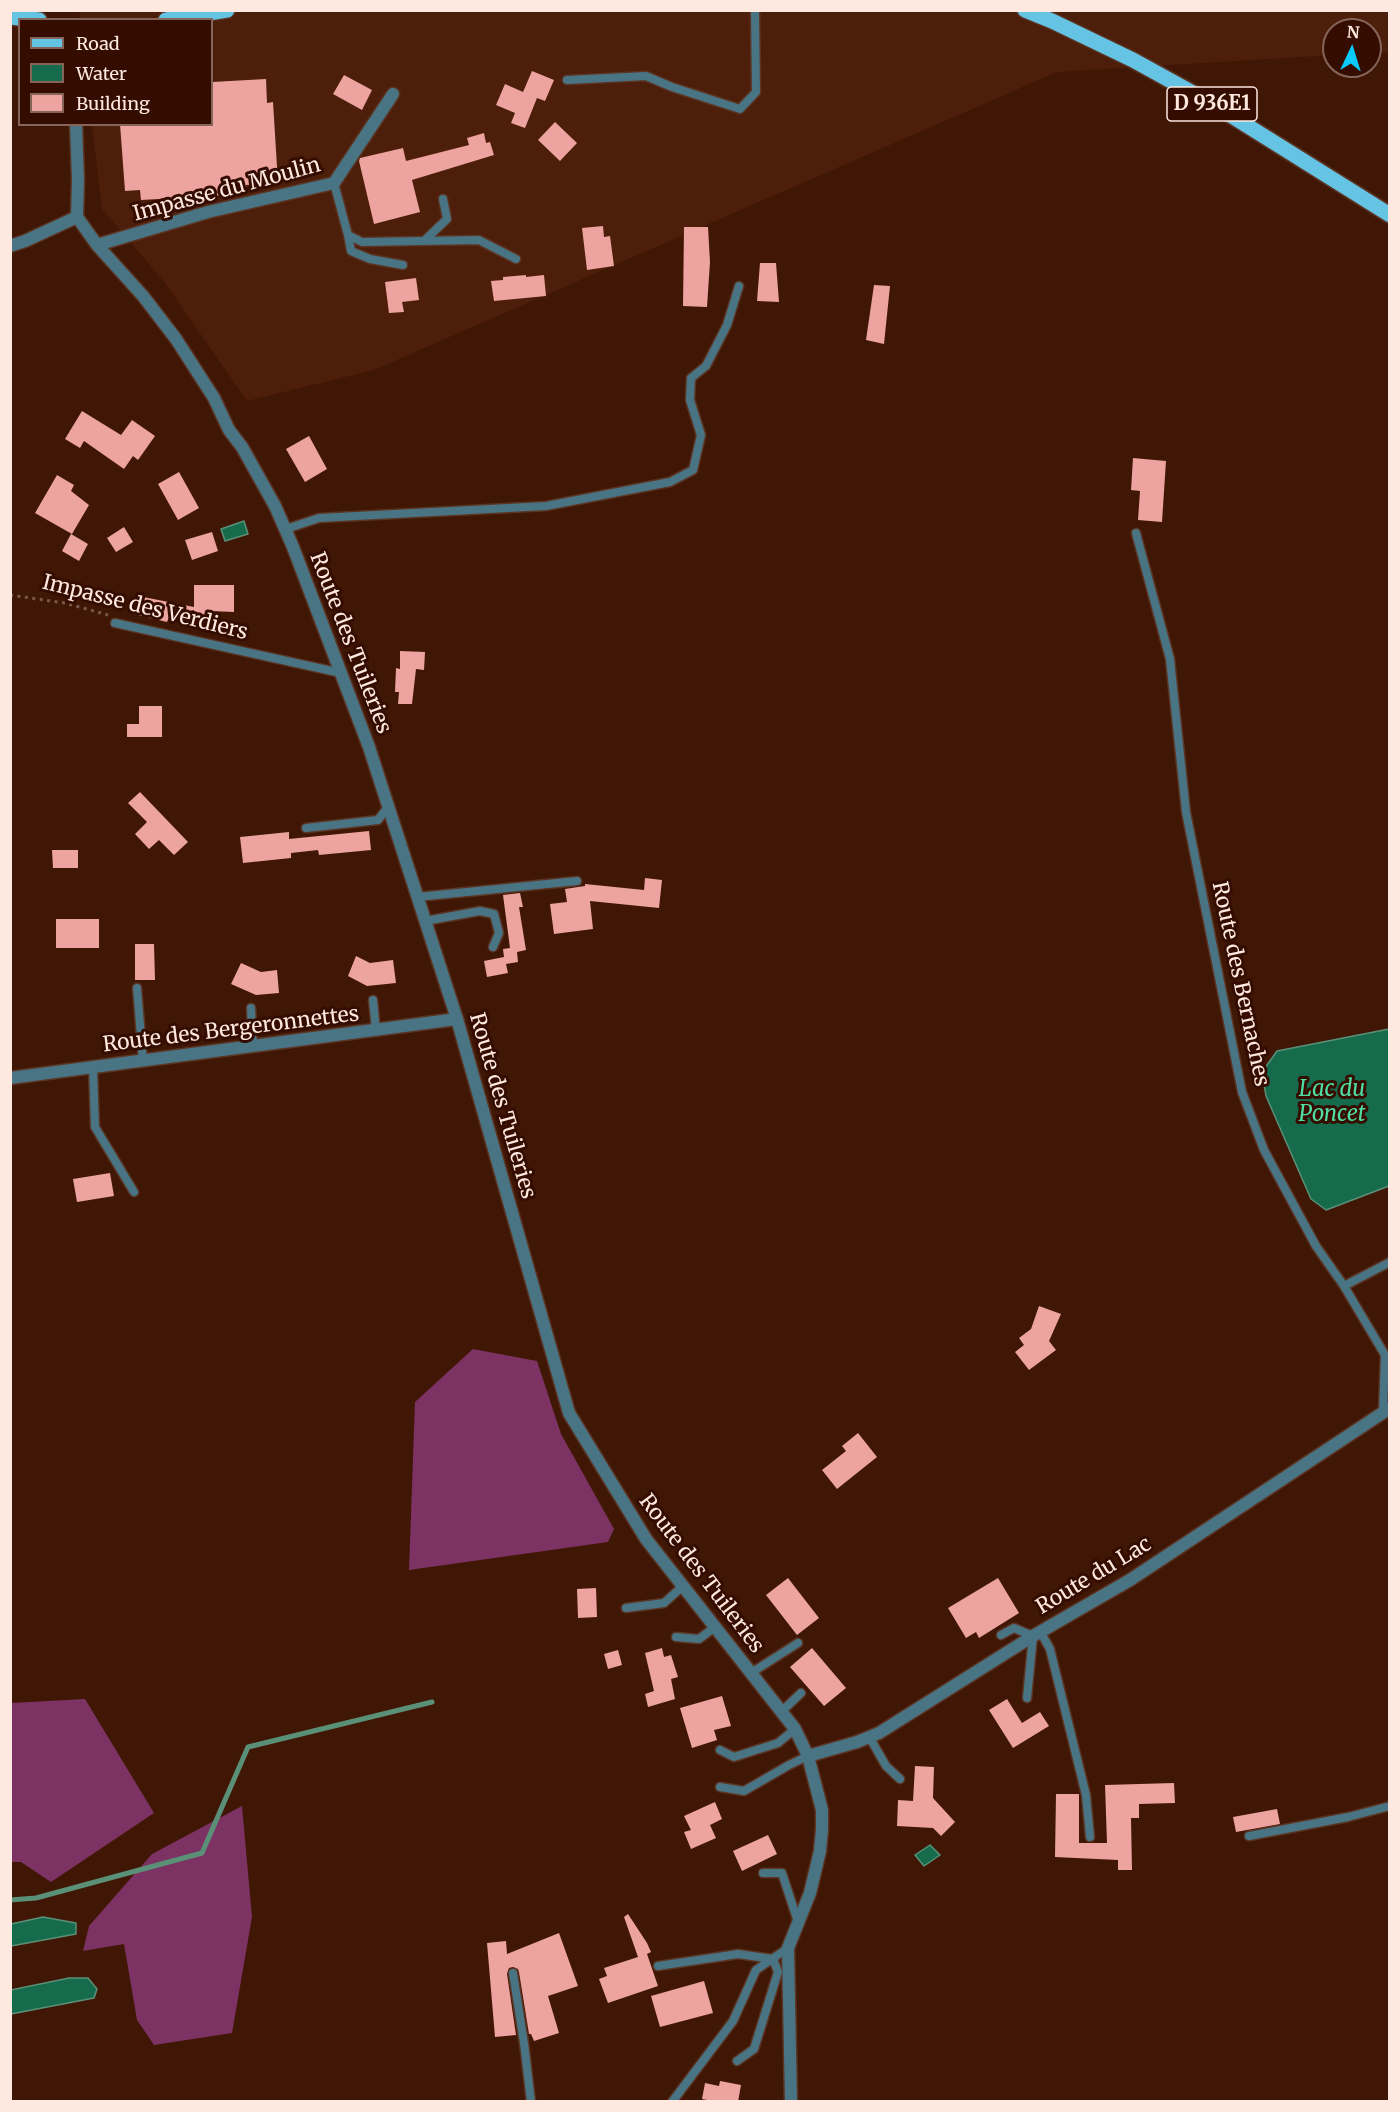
<!DOCTYPE html>
<style>
body{margin:0}
#map{position:relative;width:1400px;height:2112px;overflow:hidden;background:#401705;font-family:Merriweather,serif}
canvas{display:block}
.frame{position:absolute;inset:0;border:12px solid #fee8e0;pointer-events:none}
.legend{position:absolute;left:18px;top:18px;width:195px;height:108px;box-sizing:border-box;background:#350d00;border:2px solid #85655a;margin:0;padding:8px 10px;list-style:none;font-size:18px;color:#fee8e0}
.legend li{display:flex;align-items:center;gap:12px;height:30px}
.legend b{width:30px;border:2px solid #85655a}
.north{position:absolute;left:1322px;top:18px;width:60px;height:60px;box-sizing:border-box;background:#350d00;border:2px solid #85655a;border-radius:50%;rotate:4deg;font-size:16px;font-weight:700;line-height:24px;text-align:center;color:#fee8e0}
.north::after{content:'';display:block;margin:auto;width:21px;height:27px;background:#09cafa;clip-path:polygon(50% 0,100% 100%,50% 72%,0 100%)}
</style>
<div id="map">
<canvas width="1400" height="2112"></canvas>
<div class="frame"></div>
<ul class="legend">
<li><b style="height:8px;background:#65c4e4"></b>Road</li>
<li><b style="height:16px;background:#156b4b"></b>Water</li>
<li><b style="height:16px;background:#eda39f"></b>Building</li>
</ul>
<div class="north">N</div>
</div>
<script>
const c = document.querySelector('canvas').getContext('2d');
c.lineJoin = 'round';
function fill(path, color) {
  c.fillStyle = color;
  c.fill(path, 'evenodd');
}
function poly(rows) {
  const path = new Path2D();
  for (const r of rows) {
    path.moveTo(r[0], r[1]);
    for (let i = 2; i < r.length; i += 2) path.lineTo(r[i], r[i + 1]);
  }
  return path;
}
function trace(path, color, width, dash) {
  c.strokeStyle = color;
  c.lineWidth = width;
  c.lineCap = dash ? 'butt' : 'round';
  c.setLineDash(dash || []);
  c.stroke(path);
}
function drawText(font, color, halo, rows, align = 'center') {
  c.font = font + ' Merriweather,serif';
  c.lineWidth = 6;
  c.setLineDash([]);
  c.textBaseline = 'middle';
  c.strokeStyle = halo;
  c.fillStyle = color;
  for (const [text, x, y, turn = 0] of rows) {
    c.save();
    c.translate(x, y);
    c.rotate((+turn || 0) * Math.PI / 180);
    c.textAlign = isNaN(turn) ? turn : align;
    if (halo) c.strokeText(text, 0, 0);
    c.fillText(text, 0, 0);
    c.restore();
  }
}
const built = poly([
 [1389,10,1390,52,1370,53,1370,30,1334,30,1334,55,1057,72,374,370,247,401,165,283,102,209,92,125,212,124,212,20,80,19,79,11]
]);
const forest = poly([
 [473,1349,537,1361,561,1434,614,1529,608,1542,409,1570,415,1402],
 [85,1699,154,1813,51,1882,21,1862,11,1862,11,1703],
 [242,1806,252,1917,232,2033,154,2045,137,2020,124,1944,83,1951,89,1926,152,1854]
]);
const water = poly([
 [244,521,248,534,225,541,221,529,244,521],
 [1389,1029,1389,1186,1326,1210,1311,1199,1266,1096,1262,1072,1277,1051,1389,1029],
 [930,1845,940,1855,924,1866,915,1855,930,1845],
 [43,1917,76,1923,76,1934,11,1946,11,1924,43,1917],
 [69,1978,88,1978,97,1989,94,1998,11,2014,11,1990,69,1978]
]);
const stream = poly([
 [10,1900,36,1898,202,1853,248,1747,432,1702]
]);
const building = poly([
 [532,71,554,80,545,101,537,98,525,128,511,123,515,113,496,105,505,84,523,92],
 [344,75,372,90,362,110,333,94],
 [266,79,267,103,273,102,278,183,246,185,246,194,141,200,140,190,125,191,120,124,212,124,212,82],
 [555,122,577,143,560,161,538,140],
 [484,133,486,143,490,142,494,155,412,180,420,212,374,224,359,161,360,158,403,148,406,161,469,145,467,138],
 [603,226,604,237,610,236,614,266,587,270,582,228],
 [684,227,708,227,710,262,707,307,683,306],
 [760,263,776,263,779,302,757,301],
 [526,275,526,277,544,275,546,296,494,301,491,281,503,280,503,277],
 [416,278,419,300,402,302,404,312,389,313,385,282],
 [874,285,890,286,884,344,866,340],
 [82,411,121,435,132,420,155,436,138,460,133,456,124,469,84,441,80,448,65,439],
 [309,436,327,469,305,482,286,449],
 [1133,458,1166,461,1162,522,1138,520,1140,491,1131,490],
 [179,472,199,508,178,520,158,484],
 [57,475,74,485,71,491,89,505,72,534,35,513],
 [124,527,133,542,116,552,107,538],
 [212,532,218,551,192,560,185,540],
 [71,534,88,544,79,561,62,551],
 [194,585,234,585,234,612,211,611,211,616,194,616,194,610,170,615,167,622,134,614,138,596,194,607],
 [400,651,425,652,424,670,416,669,412,704,398,704,399,692,395,692,396,668,400,669],
 [139,706,162,706,162,737,127,737,127,724,139,724],
 [140,792,188,842,174,855,159,840,149,849,135,834,147,822,128,803],
 [369,831,371,850,319,855,318,850,291,853,291,858,243,863,240,837,289,832,289,839],
 [52,850,78,850,78,868,53,868],
 [645,878,662,880,659,908,590,901,593,929,554,934,550,904,567,902,565,889,585,886,585,884,644,890],
 [520,893,523,907,519,907,526,950,517,952,518,962,506,964,508,973,487,977,484,961,504,957,503,949,510,948,503,895],
 [56,919,99,919,99,948,56,948],
 [135,944,154,944,155,980,135,980],
 [356,956,370,963,393,960,396,983,367,986,348,976],
 [241,963,261,972,277,970,279,993,256,995,231,984],
 [110,1173,114,1196,77,1202,73,1179],
 [1039,1306,1061,1314,1049,1341,1056,1350,1029,1370,1015,1352,1024,1345,1019,1338,1031,1329],
 [858,1433,877,1457,837,1489,822,1470,846,1451,842,1446],
 [788,1578,819,1618,797,1635,766,1595],
 [998,1578,1019,1613,979,1638,976,1632,966,1638,948,1608],
 [596,1588,597,1617,578,1618,577,1589],
 [662,1648,664,1657,671,1655,678,1677,671,1679,675,1699,648,1707,645,1694,654,1691,645,1653],
 [812,1648,846,1688,824,1706,790,1667],
 [618,1650,622,1665,608,1669,604,1654],
 [722,1696,731,1726,714,1730,717,1740,692,1748,680,1708],
 [1007,1699,1022,1723,1040,1712,1049,1726,1013,1748,989,1710],
 [915,1766,934,1767,933,1798,955,1822,941,1836,933,1828,897,1826,898,1800,913,1801],
 [1174,1783,1175,1803,1139,1804,1139,1818,1131,1818,1132,1870,1118,1870,1118,1860,1055,1857,1056,1794,1079,1794,1079,1843,1107,1843,1105,1785],
 [715,1802,722,1819,710,1825,716,1838,691,1849,684,1832,691,1830,684,1816],
 [1277,1809,1280,1824,1236,1832,1233,1817],
 [768,1835,777,1854,742,1871,733,1851],
 [628,1914,647,1943,651,1952,647,1954,658,1986,608,2003,599,1979,607,1976,604,1968,638,1957,624,1917],
 [559,1933,578,1986,548,1996,559,2033,534,2041,531,2034,529,2034,519,1972,518,1969,513,1967,509,1968,507,1974,516,2035,495,2037,487,1943,506,1941,507,1954],
 [704,1981,713,2013,660,2027,651,1996],
 [720,2081,741,2085,738,2102,718,2102,702,2099,705,2083,719,2086]
]);
const path = poly([
 [10,595,65,603,108,615]
]);
const service = poly([
 [567,80,646,76,672,87,740,109,756,92,755,10],
 [334,183,348,235,362,242,479,240,516,259],
 [348,235,351,251,370,259,403,265],
 [424,241,447,219,443,199],
 [286,529,319,518,546,506,670,482,693,470,701,435,690,400,691,378,706,366,727,325,739,286],
 [1136,533,1170,659,1186,812,1242,1092,1264,1150,1316,1246,1344,1286,1385,1355,1383,1412],
 [115,623,341,673],
 [306,828,378,820,388,807],
 [417,897,577,881],
 [425,921,480,911,494,914,499,933,493,947],
 [137,988,143,1061],
 [373,1000,376,1030],
 [251,1008,253,1047],
 [93,1067,95,1127,134,1192],
 [1344,1286,1390,1262],
 [626,1608,664,1603,683,1586],
 [1040,1631,1050,1649,1086,1795,1090,1837],
 [1001,1635,1014,1628,1033,1636,1027,1698],
 [676,1637,699,1639,715,1627],
 [751,1673,798,1643],
 [781,1712,801,1693],
 [870,1738,886,1766,900,1779],
 [720,1750,734,1757,778,1743,795,1729],
 [720,1787,744,1791,789,1765,808,1756],
 [1249,1836,1348,1817,1390,1806],
 [763,1873,782,1873,798,1922],
 [658,1966,738,1954,773,1959,778,1972,754,2049,737,2061],
 [513,1973,524,2043,531,2102],
 [672,2102,733,2021,756,1970,788,1948]
]);
const minor = poly([
 [76,124,78,180,77,217,97,245,143,296,176,339,214,398,229,430,242,447,275,506,293,547,369,747,457,1019,569,1413,646,1539,795,1729,808,1756,822,1810,822,1829,820,1851,810,1893,788,1948,791,2102],
 [97,245,208,212,334,183,393,94],
 [10,246,25,241,77,217],
 [10,1078,457,1019],
 [808,1756,857,1742,879,1733,1033,1636,1130,1580,1390,1408]
]);
const primary = poly([
 [1025,10,1052,21,1133,60,1211,103,1390,215],
 [10,17,39,20],
 [166,20,227,10]
]);
const shields = [
 [1212,104,90]
];
const shieldNames = [
 ["D 936E1",1212,104]
];
const streetNames = [
 ["Impasse du Moulin",227,190,-15],
 ["Impasse des Verdiers",145,608,14],
 ["Route des Tuileries",350,643,69],
 ["Route des Bernaches",1240,984,78],
 ["Route des Bergeronnettes",231,1030,-7],
 ["Route des Tuileries",502,1106,74],
 ["Route des Tuileries",701,1574,53],
 ["Route du Lac",1094,1576,-31]
];
const waterNames = [
 ["Lac du",1332,1090],
 ["Poncet",1332,1115]
];
fill(built, '#4d1e09');
fill(forest, '#7c3263');
fill(water, '#156b4b');
trace(water, '#5b9078', 1.5);
trace(stream, '#5b9078', 5);
fill(building, '#eda39f');
trace(service, '#5b3424', 11);
trace(minor, '#5b3424', 15);
trace(primary, '#5b3424', 18);
trace(path, '#7a5748', 3, [3, 4.5]);
trace(service, '#497484', 8);
trace(minor, '#497484', 12);
trace(primary, '#65c4e4', 15);
for (const [x, y, w] of shields) {
  const box = new Path2D();
  box.roundRect(x - w / 2, y - 17, w, 34, 4.5);
  c.fillStyle = '#350d00';
  c.fill(box);
  trace(box, '#fee8e0', 1.5);
}
drawText('bold 20px', '#fee8e0', null, shieldNames);
drawText('21px', '#fee8e0', '#350d00', streetNames);
drawText('italic 22px', '#4fdea4', '#350d00', waterNames);
</script>
